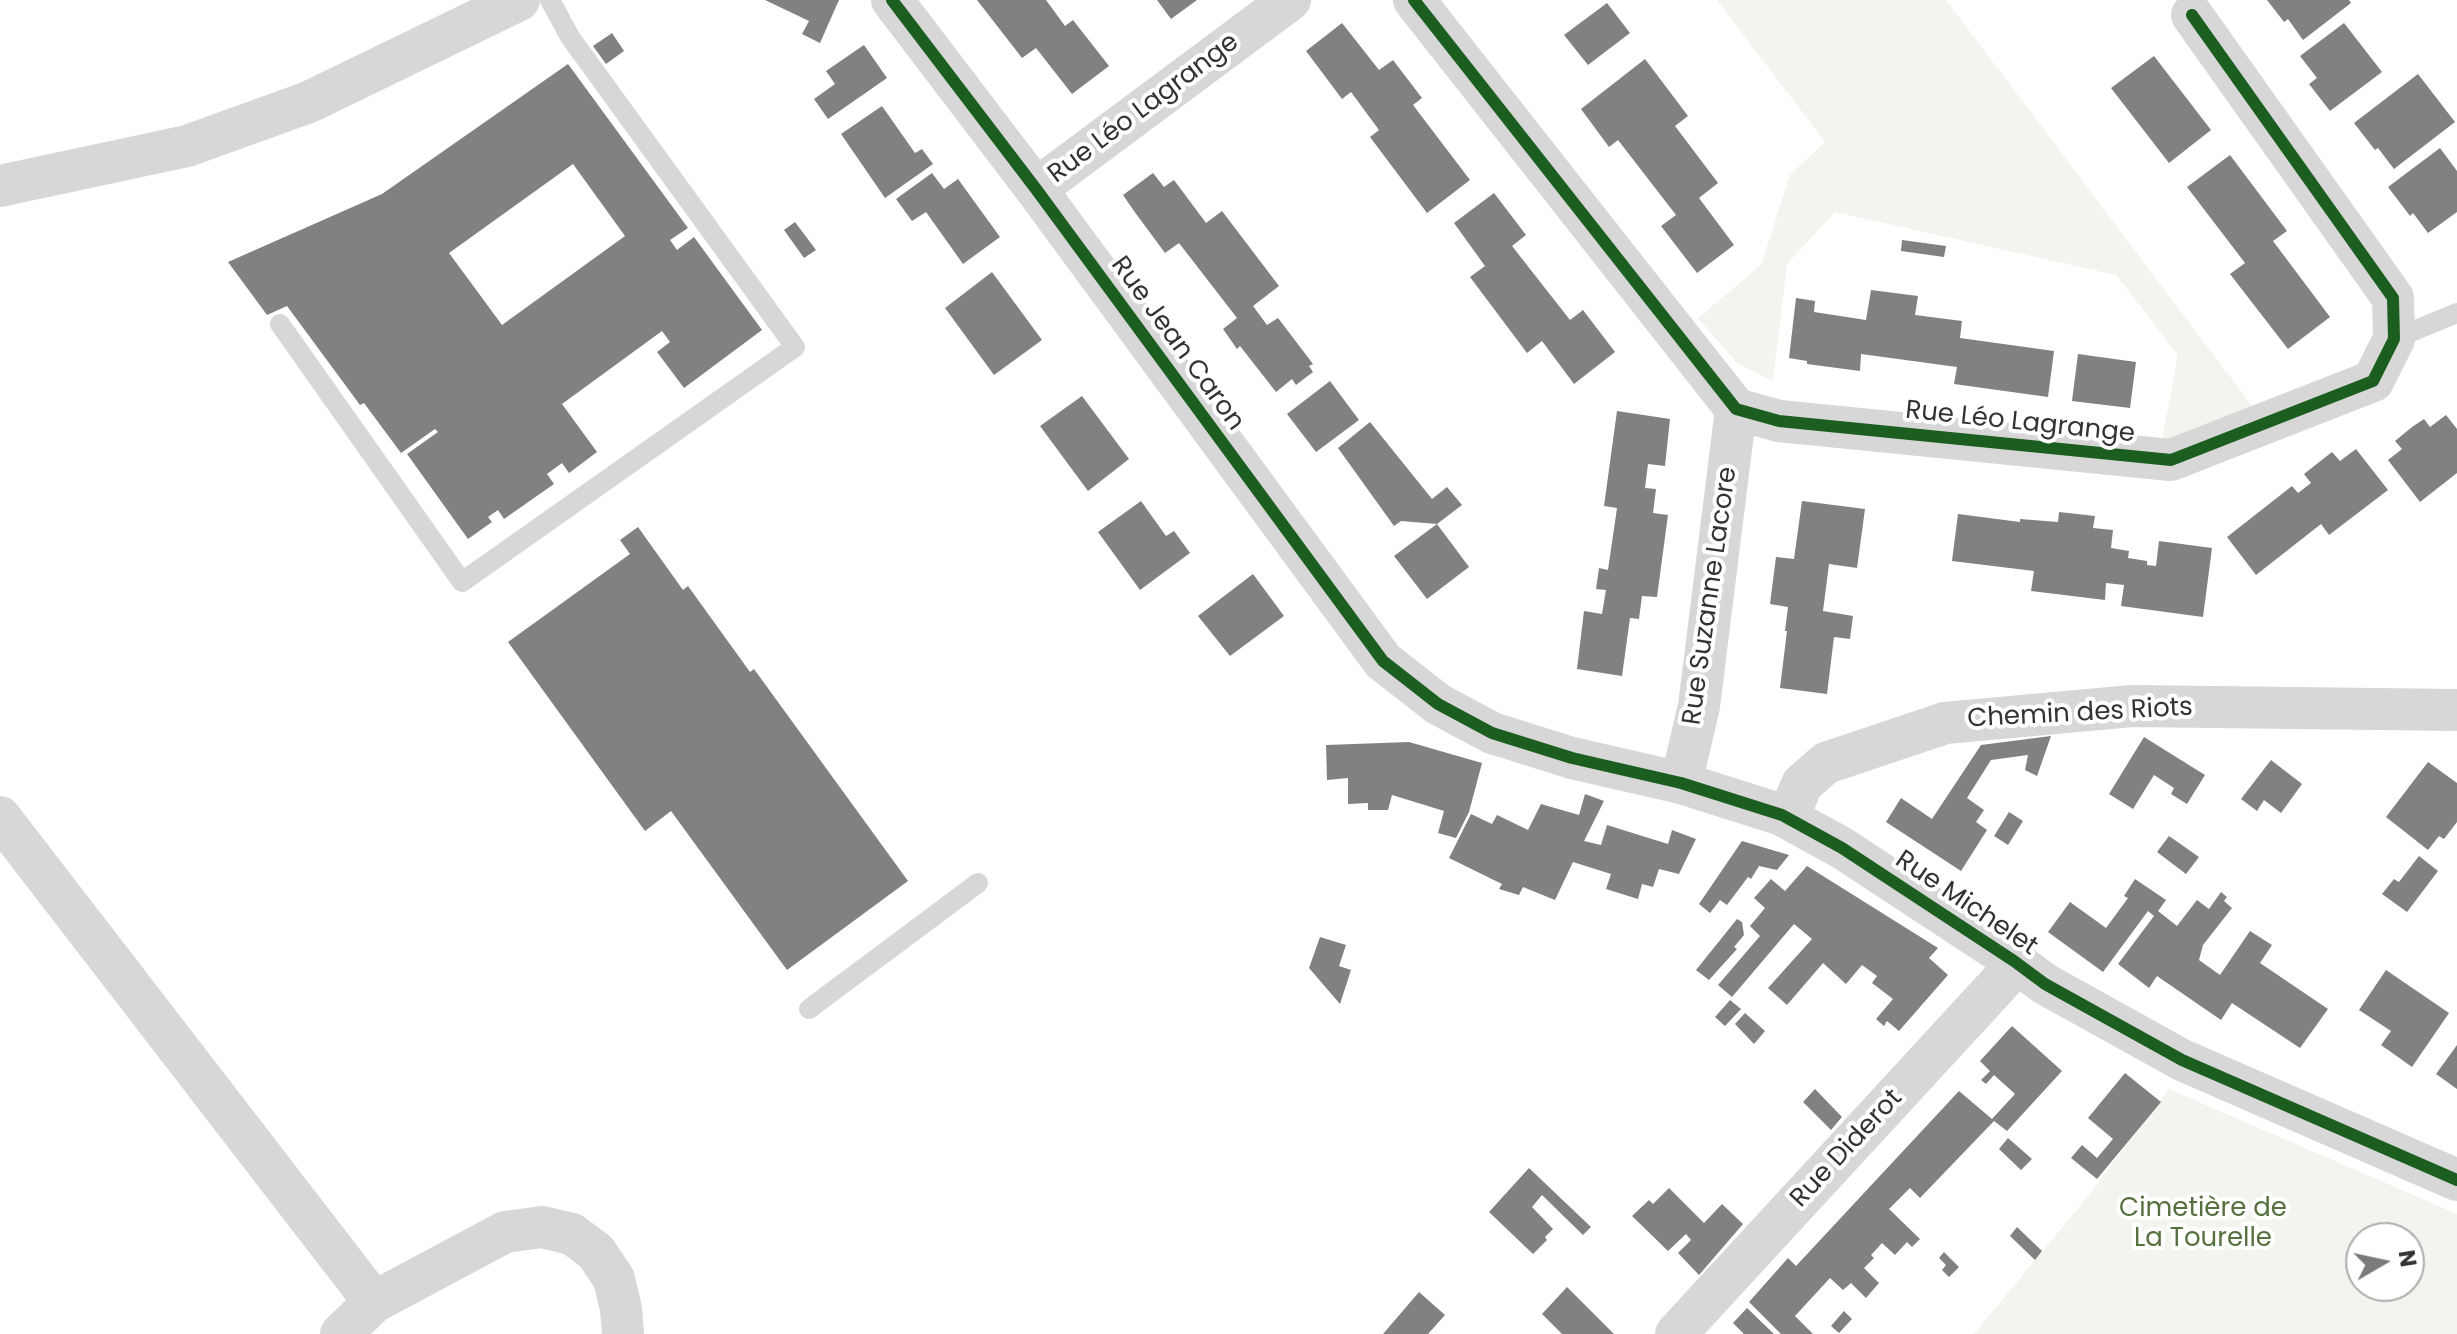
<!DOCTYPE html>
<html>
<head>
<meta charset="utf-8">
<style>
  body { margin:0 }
  #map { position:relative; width:2457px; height:1334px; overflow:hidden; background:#fff; font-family:Poppins,sans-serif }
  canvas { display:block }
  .north { position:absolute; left:2345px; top:1222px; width:80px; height:80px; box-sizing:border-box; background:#fff; border:2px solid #adadad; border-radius:50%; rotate:81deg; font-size:22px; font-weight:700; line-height:32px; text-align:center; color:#333 }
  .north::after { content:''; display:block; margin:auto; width:28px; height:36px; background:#7a7a7a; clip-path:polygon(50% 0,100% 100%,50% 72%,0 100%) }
</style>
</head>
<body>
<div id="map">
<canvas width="2457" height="1334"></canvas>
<div class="north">N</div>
</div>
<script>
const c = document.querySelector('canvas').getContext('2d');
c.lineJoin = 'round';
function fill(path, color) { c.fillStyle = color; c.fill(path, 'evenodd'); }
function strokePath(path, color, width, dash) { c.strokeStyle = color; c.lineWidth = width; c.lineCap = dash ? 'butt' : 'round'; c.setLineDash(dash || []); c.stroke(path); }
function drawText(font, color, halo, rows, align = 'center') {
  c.font = font + ' Poppins,sans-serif'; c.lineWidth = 8; c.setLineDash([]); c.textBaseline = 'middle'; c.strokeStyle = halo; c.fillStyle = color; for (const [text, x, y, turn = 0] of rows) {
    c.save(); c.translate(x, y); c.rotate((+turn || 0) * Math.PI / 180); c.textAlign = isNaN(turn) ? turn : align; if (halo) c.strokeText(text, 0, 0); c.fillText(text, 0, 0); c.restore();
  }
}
fill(new Path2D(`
  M1717 0H1946L2256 411 2161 446 2178 355 2116 275 1835 212 1787 264 1773 381 1738 364 1698 318 1761 265 1790 175 1825 142Z
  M2169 1089 2457 1214V1334H1974L2084 1201ZM2361 1238H2409V1286H2361Z`), '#f1f5ed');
fill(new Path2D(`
  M765 0H839L820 43 802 34 809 21Z
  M977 0H1046L1065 26 1073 20 1109 66 1072 94 1036 48 1022 58Z
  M1157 0H1197L1171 19Z
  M2267 0H2349L2351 3 2303 40 2288 19 2284 22Z
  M1607 3 1630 33 1588 65 1564 35Z
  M1342 23 1379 70 1393 60 1422 98 1413 105 1470 180 1427 213 1370 137 1379 130 1351 92 1342 99 1306 51Z
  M2344 23 2382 72 2330 111 2309 84 2317 78 2300 56Z
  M612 33 624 51 606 64 593 46Z
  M864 45 887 78 828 119 814 99 835 84 826 71Z
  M2154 56 2211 130 2169 163 2111 88Z
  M1645 59 1688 116 1675 126 1718 183 1699 198 1734 245 1697 273 1661 226 1676 215 1618 140 1609 147 1581 109Z
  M568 64 688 228 670 240 677 250 694 237 762 330 684 388 657 352 670 342 662 331 562 404 597 452 569 473 562 463 547 474 554 484 504 519 498 510 488 517 492 522 468 539 407 454 438 432 435 429 401 453 364 403 360 405 287 306 267 315 228 262 382 194ZM573 164 625 236 502 325 449 253Z
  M2418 74 2455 122 2394 169 2378 148 2375 150 2354 123Z
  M882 106 915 153 922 149 933 164 885 198 841 134Z
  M2440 148 2457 171V212L2428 233 2413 213 2410 216 2388 187Z
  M2230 155 2287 231 2273 241 2330 317 2288 349 2230 274 2245 263 2187 187Z
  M932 173 944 189 958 179 1000 237 963 264 926 212 912 221 896 199Z
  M1153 173 1164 187 1174 180 1206 223 1222 211 1279 286 1253 306 1267 325 1278 318 1313 364 1309 366 1313 372 1296 385 1292 379 1276 392 1240 346 1237 349 1223 329 1237 318 1179 243 1165 253 1134 211 1123 195Z
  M1494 193 1526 235 1512 246 1570 320 1583 310 1615 352 1574 384 1542 341 1527 353 1470 277 1485 266 1454 223Z
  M795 222 816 250 804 258 784 230Z
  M1902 240 1946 246 1944 257 1901 251Z
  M992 272 1042 340 994 375 945 308Z
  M1871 290 1918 296 1915 315 1962 321 1960 338 2054 351 2048 397 1954 384 1957 367 1861 354 1860 371 1807 364V361L1789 358 1796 298 1815 301 1814 312 1866 320Z
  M2078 354 2136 362 2130 408 2072 401Z
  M1330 381 1359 420 1316 452 1287 414Z
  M1082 396 1129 459 1088 491 1040 426Z
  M1617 411 1670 419 1665 466 1648 464 1645 488 1656 489 1653 513 1668 515 1657 597 1642 596 1639 619 1630 618 1622 676 1577 669 1584 611 1602 614 1606 590 1596 589 1599 568 1608 570 1617 508 1604 506Z
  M2446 415 2457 429V473L2420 502 2388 460 2402 449 2395 441 2412 427 2424 419 2430 427Z
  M1370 422 1432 499 1447 487 1462 505 1437 524 1401 521 1394 526 1338 448Z
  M2356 449 2388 490 2329 535 2321 524 2256 575 2227 537 2292 486 2298 493 2311 483 2304 474 2332 452 2340 461Z
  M1141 501 1166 536 1174 531 1190 553 1140 590 1098 532Z
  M1802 501 1865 509 1857 568 1829 564 1823 611 1853 616 1850 639 1834 637 1827 694 1780 688 1787 631H1785L1788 607 1770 604 1776 557 1794 559Z
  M2059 512 2095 516 2093 528 2113 530 2111 548 2129 551 2128 558 2147 561V565L2156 566 2159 541 2212 548 2203 617 2121 606 2124 585 2106 583 2105 600 2031 591 2034 571 1952 561 1958 514 2020 522V519L2058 522Z
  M1437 524 1469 567 1427 599 1394 556Z
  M638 527 683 590 688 586 750 672 754 669 908 881 787 970 671 811 645 831 508 642 630 554 620 540Z
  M1253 574 1284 616 1230 656 1198 616Z
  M2051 736 2037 776 2025 770 2028 755 1991 760 1967 798 1984 810 1976 822 1987 830 1961 871 1886 822 1901 798 1932 819 1981 745Z
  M2144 737 2205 775 2187 804 2171 794 2174 788 2154 775 2133 809 2109 794Z
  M1409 742 1482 763 1469 812 1456 838 1438 833 1444 811 1392 795 1388 810H1368V803L1348 804V778L1327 780 1326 745Z
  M2271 760 2302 784 2281 813 2264 800 2257 811 2241 799Z
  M2428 762 2457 783V822L2444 839 2439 836 2428 850 2386 817Z
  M1585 794 1604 801 1584 841 1601 845 1607 825 1668 844 1672 830 1696 839 1679 874 1659 869 1653 887 1642 884 1638 899 1606 889 1611 874 1573 862 1555 900 1523 887 1519 895 1499 889 1502 884 1449 858 1471 814 1492 824 1497 815 1528 830 1541 804 1579 815Z
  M2009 812 2023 821 2008 845 1994 836Z
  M2169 836 2199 857 2186 874 2157 852Z
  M1742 841 1789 855 1777 870 1759 866 1751 879 1748 877 1727 905 1720 900 1710 913 1699 904Z
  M2419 856 2438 871 2407 912 2382 894 2394 879 2399 882Z
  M1807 866 1938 948 1929 958 1948 975 1899 1031 1887 1021 1884 1026 1876 1019 1893 999 1872 983 1877 976 1862 965 1846 984 1823 963 1787 1005 1768 988 1812 939 1794 924 1732 997 1718 985 1760 936 1750 926 1765 908 1754 898 1771 879 1785 891Z
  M2135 879 2166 900 2158 911 2177 926 2197 900 2209 909 2221 892 2227 897 2224 901 2232 908 2203 945 2199 960 2220 975 2250 931 2272 945 2260 963 2328 1009 2300 1048 2232 1003 2221 1020 2157 976 2149 988 2118 964 2154 916 2148 911 2103 972 2048 932 2070 902 2106 928 2128 898 2124 896Z
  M1737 919 1742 922 1744 935 1734 947 1737 949 1709 980 1696 970Z
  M1320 937 1346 945 1339 966 1351 970 1340 1004 1309 968Z
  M2386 970 2449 1013 2412 1067 2381 1045 2391 1031 2359 1010Z
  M1730 1000 1741 1009 1725 1026 1715 1017Z
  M1745 1013 1765 1031 1754 1044 1735 1024Z
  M2012 1026 2062 1071 2007 1131 1994 1121 1920 1198 1910 1188 1889 1209 1920 1239 1912 1247 1907 1242 1895 1255 1882 1243 1873 1253 1871 1255 1874 1258 1864 1268 1879 1283 1866 1298 1851 1283 1843 1290 1830 1278 1795 1316 1813 1334H1781L1749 1302 1788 1258 1796 1266 1959 1091 1992 1119 2015 1094 1994 1075 1986 1084 1981 1080 1990 1071 1980 1061Z
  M2457 1045V1089L2436 1074Z
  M2125 1073 2161 1102 2097 1179 2071 1158 2082 1145 2097 1158 2113 1139 2088 1118Z
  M1815 1089 1842 1117 1831 1130 1803 1102Z
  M2008 1138 2032 1159 2021 1170 1999 1149Z
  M1529 1168 1591 1227 1583 1235 1542 1195 1532 1207 1553 1229 1545 1237 1547 1240 1533 1254 1489 1212Z
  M1669 1188 1704 1223 1722 1204 1743 1224 1699 1275 1678 1253 1691 1240 1686 1234 1668 1251 1632 1216 1649 1200 1653 1204Z
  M2017 1227 2042 1251 2035 1260 2010 1236Z
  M1944 1252 1959 1267 1949 1277 1942 1270 1946 1265 1939 1258Z
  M1567 1287 1614 1334H1562L1542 1314Z
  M1419 1292 1445 1315 1428 1334H1383Z
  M1747 1308 1774 1334H1744L1733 1323Z
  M1844 1311 1852 1319 1839 1333 1831 1326Z`), '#818181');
strokePath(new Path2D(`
  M280 324 462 582 795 347 570 37 550 0
  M2394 339 2457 313
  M809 1009 978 883`), '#d7d7d7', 20);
strokePath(new Path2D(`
  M892 0 1036 189 1383 661 1438 704 1492 733 1572 758 1681 783 1782 815 1842 848 2014 961 2045 984 2182 1060 2457 1180
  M1414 0 1736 409 1779 421 2171 460 2373 381 2394 339 2393 298 2192 15
  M0 186 187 146 309 102 519 0
  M1036 189 1290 0
  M1681 783 1699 706 1736 409
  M0 817 374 1302
  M1788 818 1802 784 1826 763 1945 723 2132 706 2457 710
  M341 1334 374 1302 505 1232 542 1227 572 1234 596 1252 614 1279 621 1309 623 1334
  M1676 1334 2004 978 2014 961`), '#d7d7d7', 42);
strokePath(new Path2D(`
  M892 0 1036 189 1383 661 1438 704 1492 733 1572 758 1681 783 1782 815 1842 848 2014 961 2045 984 2182 1060 2457 1180
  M1414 0 1736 409 1779 421 2171 460 2373 381 2394 339 2393 298 2192 15`), '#1b5e20', 12);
drawText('26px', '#333', '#fff', [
  ["Rue Léo Lagrange",1144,109,-37],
  ["Rue Jean Caron",1177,344,54],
  ["Rue Léo Lagrange",2020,423,6],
  ["Rue Suzanne Lacore",1711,596,-82],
  ["Chemin des Riots",2080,714,-3],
  ["Rue Michelet",1966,904,34],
  ["Rue Diderot",1847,1149,-47]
]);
drawText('26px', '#56703f', '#fff', [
  ["Cimetière de",2203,1209],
  ["La Tourelle",2203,1239]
]);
</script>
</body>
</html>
